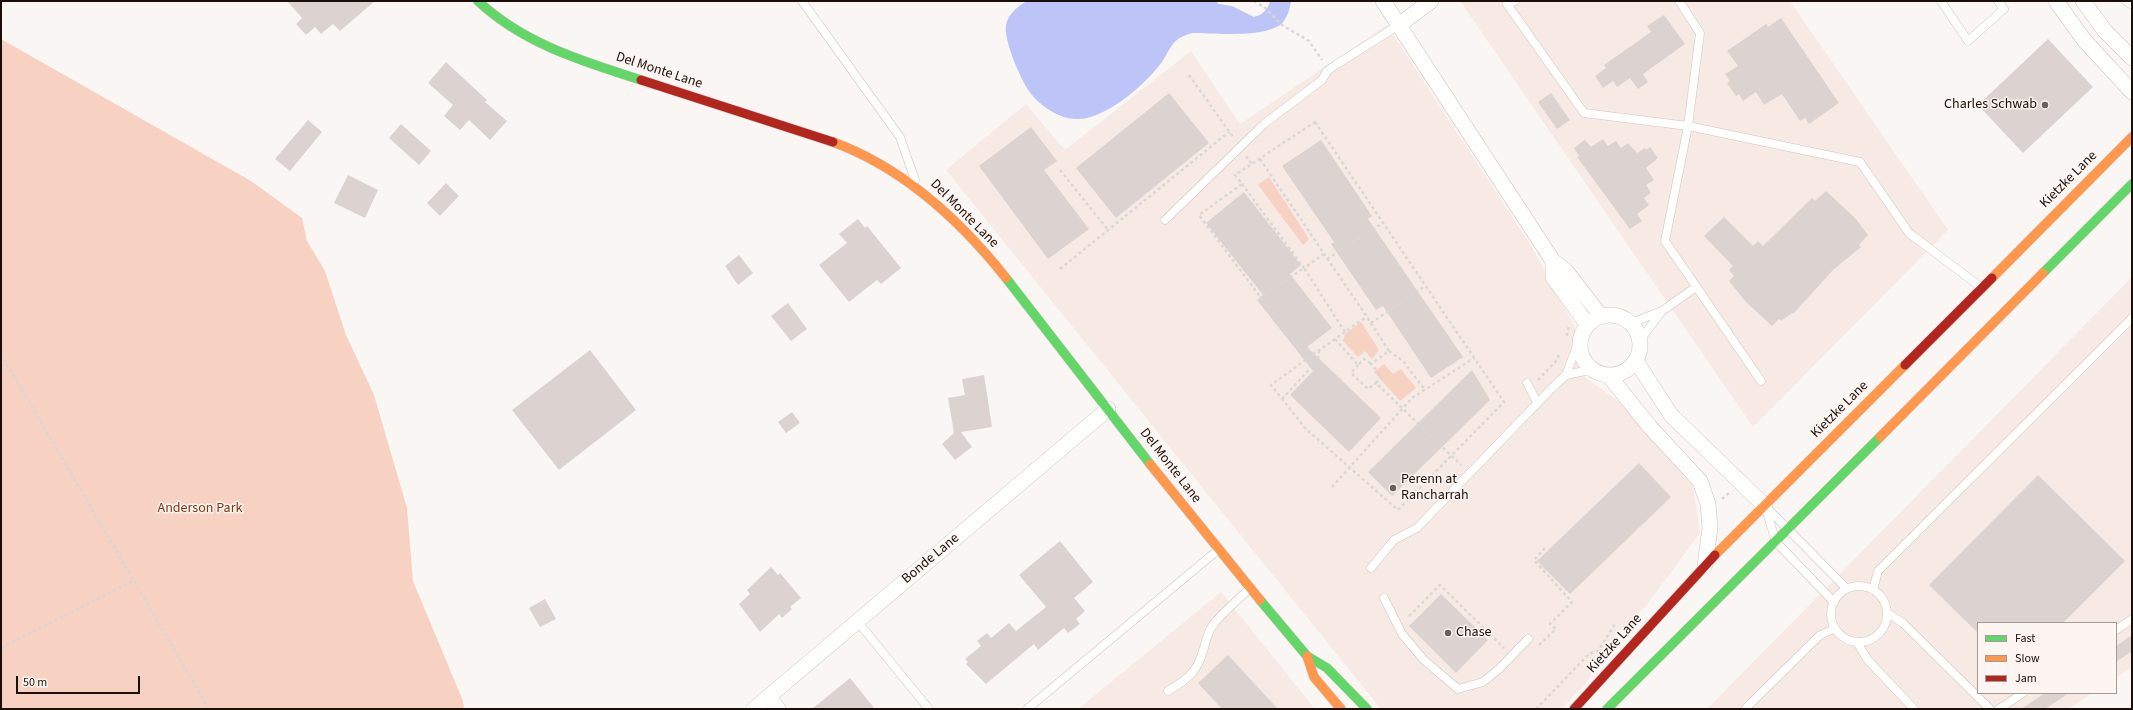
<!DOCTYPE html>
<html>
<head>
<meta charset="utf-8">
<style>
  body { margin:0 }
  #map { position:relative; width:2133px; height:710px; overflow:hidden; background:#faf6f4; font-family:"Source Sans 3",sans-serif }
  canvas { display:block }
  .frame { position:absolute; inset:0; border:2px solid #1c0f0a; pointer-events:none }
  .legend { position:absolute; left:1977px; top:622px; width:140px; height:72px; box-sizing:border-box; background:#fdf5f1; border:1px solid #a39995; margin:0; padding:5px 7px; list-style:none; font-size:12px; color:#1c0f0a }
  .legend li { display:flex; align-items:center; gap:8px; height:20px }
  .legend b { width:20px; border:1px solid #a39995 }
  .scale { position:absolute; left:16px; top:676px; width:124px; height:18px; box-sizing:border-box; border:2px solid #1c0f0a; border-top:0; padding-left:5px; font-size:12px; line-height:14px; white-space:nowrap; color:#1c0f0a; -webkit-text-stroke:3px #fdf5f1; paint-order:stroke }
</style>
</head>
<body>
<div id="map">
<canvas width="2133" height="710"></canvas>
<div class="frame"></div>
<ul class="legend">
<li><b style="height:5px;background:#63d668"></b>Fast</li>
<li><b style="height:5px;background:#ff974d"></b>Slow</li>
<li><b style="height:5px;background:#b3261e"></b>Jam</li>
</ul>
<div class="scale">50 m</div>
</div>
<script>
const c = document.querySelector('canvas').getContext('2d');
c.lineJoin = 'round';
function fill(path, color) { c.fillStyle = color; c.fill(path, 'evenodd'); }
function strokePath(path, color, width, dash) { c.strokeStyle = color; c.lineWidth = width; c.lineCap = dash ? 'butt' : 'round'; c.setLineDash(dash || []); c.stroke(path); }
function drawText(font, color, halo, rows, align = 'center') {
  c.font = font + ' "Source Sans 3",sans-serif'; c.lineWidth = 3; c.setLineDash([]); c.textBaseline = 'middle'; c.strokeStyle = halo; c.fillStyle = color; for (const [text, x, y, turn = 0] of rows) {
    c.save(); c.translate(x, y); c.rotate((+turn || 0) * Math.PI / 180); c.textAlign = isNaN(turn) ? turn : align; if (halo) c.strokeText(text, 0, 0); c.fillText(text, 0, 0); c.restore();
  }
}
fill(new Path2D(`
  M1460 1H1790L1948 230 1753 427Z
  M1387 25 1530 244 1574 325 1585 377 1622 404 1693 486 1700 533 1646 606 1608 642 1589 679 1562 709H1381L946 170 1026 104 1065 150 1191 51 1240 124Z
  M2132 277V667L2116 678V623H1978V693H2092L2068 709H1707Z
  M1221 592 1315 709H1078Z`), '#f7eae4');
fill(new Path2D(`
  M1 39 251 181 302 218 307 241 325 271 346 335 374 395 407 508 413 581 463 701 464 709H1Z
  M1269 177 1309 239 1303 245 1258 185Z
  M1361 322 1379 350 1372 359 1365 351 1358 357 1343 341 1345 334Z
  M1384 364 1393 374 1401 369 1416 388 1400 401 1374 372Z`), '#f7d2c2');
fill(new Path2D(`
  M1027 1H1215L1219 4 1232 6 1254 17C1262 15 1268 10 1270 1H1291C1290 8 1288 15 1284 21 1271 39 1213 33 1193 33 1169 38 1171 52 1158 67 1141 88 1104 120 1076 119 1060 119 1042 107 1032 95 1022 84 1003 39 1006 25 1008 14 1018 6 1027 1Z`), '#bcc4f8');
fill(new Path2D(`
  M287 1H375L340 31 333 24 321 34 315 27 306 35 296 24 302 18Z
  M1664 15 1685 44 1643 74 1648 82 1638 89 1630 78 1617 87 1613 81 1603 88 1595 76 1606 68 1604 65 1651 32 1647 26Z
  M1781 18 1839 103 1809 124 1805 118 1800 121 1782 94 1764 105 1756 92 1743 101 1739 94 1736 96 1727 83 1730 81 1725 74 1738 66 1727 51 1766 24 1768 27Z
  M2048 39 2093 87 2023 153 1978 105Z
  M446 62 487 100 485 102 507 121 490 140 469 120 460 130 444 116 453 105 428 83Z
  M1169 93 1209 143 1116 218 1076 168Z
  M1551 93 1570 120 1557 129 1538 102Z
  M308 120 322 132 290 171 275 159Z
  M401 124 431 151 419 165 389 138Z
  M1031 127 1057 161 1044 170 1089 229 1048 259 979 166Z
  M1603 139 1608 146 1616 141 1621 148 1628 143 1637 153 1645 148 1646 150 1650 147 1658 158 1646 168 1654 180 1646 185 1651 193 1644 198 1649 205 1637 214 1642 221 1630 229 1577 157 1579 156 1574 148 1585 140 1591 147Z
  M1321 140 1372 216 1368 219 1463 357 1431 378 1383 306 1376 310 1331 244 1334 242 1282 166Z
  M348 175 378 190 365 218 334 203Z
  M446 183 459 196 440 216 427 203Z
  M1826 191 1856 219 1868 235 1859 245 1861 247 1833 270 1793 314 1792 313 1781 321 1779 319 1772 326 1746 302 1729 281 1734 276 1729 270 1733 266 1704 236 1724 217 1753 246 1758 241 1763 246 1812 198 1815 201Z
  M1244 192 1301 265 1290 274 1332 328 1307 347 1381 418 1349 452 1290 395 1313 371 1257 300 1263 295 1206 223Z
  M858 219 865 228 867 226 901 268 881 284 877 280 849 302 819 265 847 243 839 234Z
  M739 255 753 273 738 285 725 266Z
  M788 303 807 329 791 341 771 316Z
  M590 350 636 410 559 470 512 410Z
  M1472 370 1490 400 1392 496 1368 472Z
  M984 375 992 427 961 432 972 447 955 460 942 444 954 433 948 398 965 395 962 379Z
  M792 412 800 423 786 433 778 422Z
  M1639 463 1671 497 1570 594 1537 561Z
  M2038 475 2125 561 2063 623H1978V633L1929 585Z
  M1060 541 1093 582 1074 598 1085 611 1076 619 1080 624 1068 633 1064 628 1038 650 1034 644 986 684 966 664 968 662 965 659 981 646 977 641 987 633 991 638 1009 623 1016 631 1046 607 1019 575Z
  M771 567 778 575 780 573 801 598 790 607 792 609 782 618 779 614 760 632 739 604 750 594 747 590Z
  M1441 594 1488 640 1456 673 1409 626Z
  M545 599 556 619 540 627 529 608Z
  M2132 635V651L2116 662V646Z
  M1228 655 1278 709H1222L1198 683Z
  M850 678 875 709H812Z
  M2045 693H2069L2045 709H2021Z`), '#dcd3d0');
const lane = new Path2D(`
  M802 1 900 137 915 180
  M1515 1 1507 4 1584 113 1688 126 1860 162 1909 233 1982 288
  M1679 1 1700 33 1688 126 1665 241 1761 381
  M1941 1 1968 41 2004 9 1998 1
  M2126 1 2132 5
  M1165 220 1264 124 1322 80 1327 71 1337 64 1399 25
  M1631 323 1662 311 1696 287
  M1640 340 1662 311
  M1566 375 1579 341
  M1527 383 1537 402
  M1765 506 1776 542 1834 602
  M1766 507 1847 589
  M1371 568 1394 540 1417 528 1551 389 1566 375 1594 369
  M1831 614a28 28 0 1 1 56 0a28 28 0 1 1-56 0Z
  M1873 590 1878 571 2132 318
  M1384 598 1402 634 1424 660 1458 689 1483 682 1499 669 1528 639
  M1887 613 1903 623 1990 709
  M858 622 929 709
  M2116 630 2132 619
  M1857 642 1867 659 1914 709
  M1168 691C1186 680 1197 673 1203 651 1206 642 1207 633 1213 625 1223 612 1238 600 1250 588
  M1027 709 1218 550
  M1745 709 1819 636 1835 628
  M1999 709 2023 693`);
const street = new Path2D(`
  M1383 1 1553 261 1566 271 1601 316
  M2056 1 2084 40 2132 92
  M2083 1 2105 31 2132 58
  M1399 25 1431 1
  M1553 261V277L1587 324
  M1580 345a30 30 0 1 1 60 0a30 30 0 1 1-60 0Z
  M1636 361 1671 415 1765 506
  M1609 376 1651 428 1700 481 1708 504 1710 528 1705 565
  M769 697 778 709
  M754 709 1108 409`);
const fast = new Path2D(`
  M478 1C524 44 582 61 641 80
  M2043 273 2132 184
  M1006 278 1150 464
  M1260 600 1307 656 1327 668 1367 709
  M1607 709 1880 437`);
const slow = new Path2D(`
  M833 142C904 168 960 220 1006 278
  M1992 278 2132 137
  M1880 437 2043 273
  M1150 464 1260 600
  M1715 555 1905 365
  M1307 656 1314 677 1341 709`);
const jam = new Path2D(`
  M641 80 833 142
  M1905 365 1992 278
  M1574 709 1715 555`);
strokePath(lane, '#cdc4c1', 9);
strokePath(street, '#cdc4c1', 16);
strokePath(fast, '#cdc4c1', 10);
strokePath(slow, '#cdc4c1', 10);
strokePath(jam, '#cdc4c1', 10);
strokePath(new Path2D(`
  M1254 1 1264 7 1282 25 1309 41 1322 60
  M1189 75 1233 137
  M1315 122 1504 402 1398 510 1306 429 1271 385 1307 359 1199 215 1242 184 1235 175Z
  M1246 156 1252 164
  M1260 159 1371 323 1425 286
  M1060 170 1108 230
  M1242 184 1304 268 1324 254
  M1327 259 1383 223
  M1060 269 1229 132
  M1260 298 1304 268 1345 332
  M1371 323 1389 351 1371 364 1382 376 1376 383 1461 465
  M1567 336 1569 325
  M1335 339 1358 365 1364 359 1371 364
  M1389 351 1403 361 1425 390
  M1 354 209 709
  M1308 358 1366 317
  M1358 365 1351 373 1368 389 1376 383
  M1538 380 1556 361 1559 355
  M1282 399 1318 360 1319 351
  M1332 487 1412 398 1474 358
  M1722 499 1730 492
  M1409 616 1440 585 1504 648
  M1539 645 1556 629 1550 624 1572 602 1534 560 1545 548
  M1 648 134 580
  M1536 709 1589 654 1598 651 1615 624`), '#d9d7d6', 2.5, [3, 3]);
strokePath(lane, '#fefefd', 8);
strokePath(street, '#fefefd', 15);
strokePath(fast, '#63d668', 9);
strokePath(slow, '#ff974d', 9);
strokePath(jam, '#b3261e', 9);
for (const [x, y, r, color] of [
  [2045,105,4,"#6a605c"],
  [1393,488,4,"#6a605c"],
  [1448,633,4,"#6a605c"]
]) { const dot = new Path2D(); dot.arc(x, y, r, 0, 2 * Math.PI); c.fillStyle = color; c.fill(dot); strokePath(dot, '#fdf5f1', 1.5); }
drawText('14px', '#1c0f0a', '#fdf5f1', [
  ["Del Monte Lane",659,71,18],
  ["Kietzke Lane",2069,180,-45],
  ["Del Monte Lane",964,214,45],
  ["Kietzke Lane",1840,410,-45],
  ["Del Monte Lane",1170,466,52],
  ["Bonde Lane",931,559,-40],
  ["Kietzke Lane",1615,644,-48]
]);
drawText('14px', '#1c0f0a', '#fdf5f1', [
  ["Charles Schwab",2037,105,"right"],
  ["Perenn at",1401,480],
  ["Rancharrah",1401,496],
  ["Chase",1456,633]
], 'left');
drawText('14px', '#7d3610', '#fdf5f1', [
  ["Anderson Park",200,509]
]);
</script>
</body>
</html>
